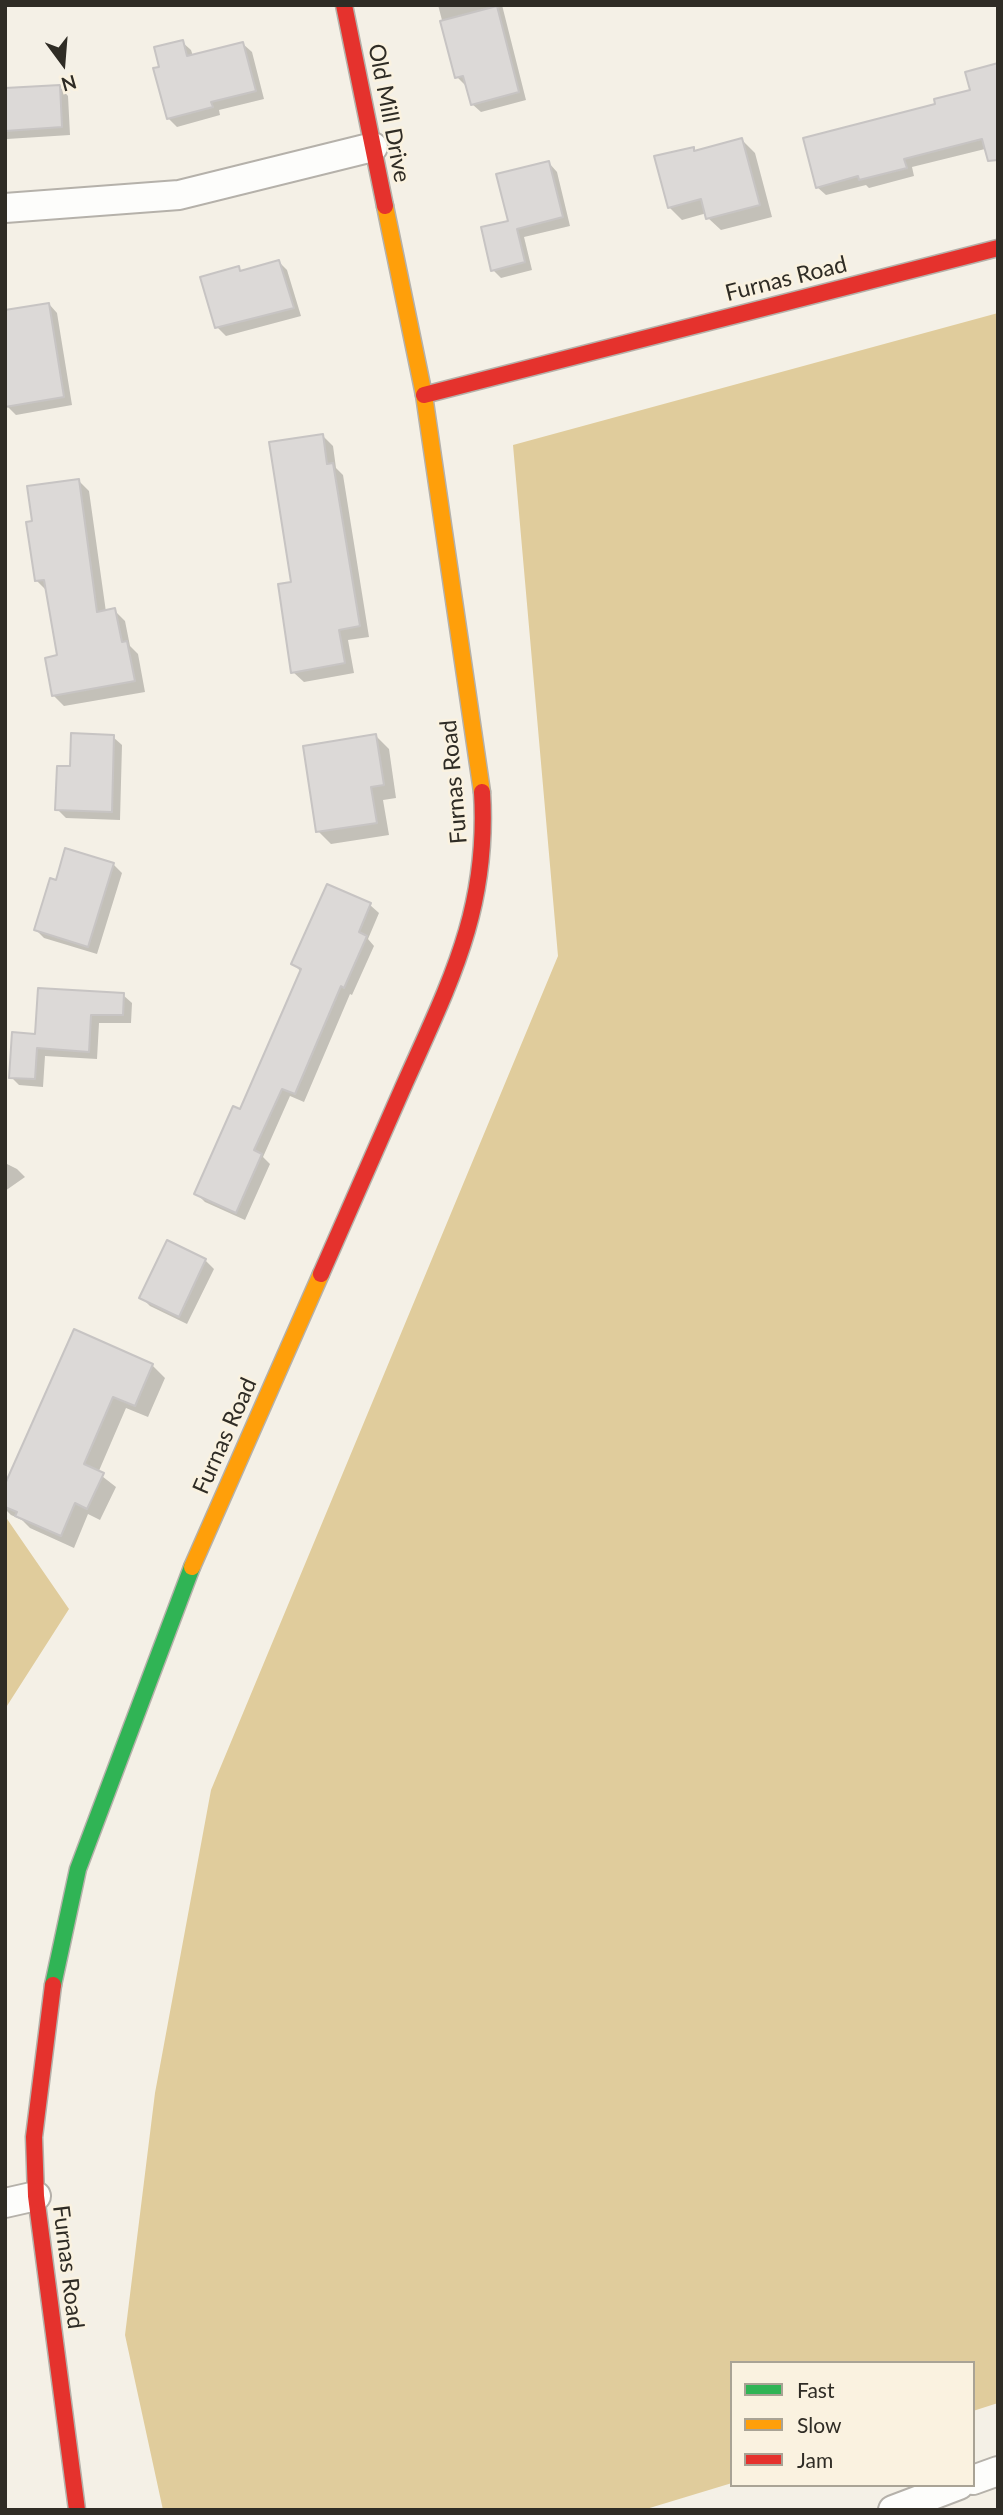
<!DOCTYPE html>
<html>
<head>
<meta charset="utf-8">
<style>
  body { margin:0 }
  #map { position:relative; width:1003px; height:2515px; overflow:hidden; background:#f4f0e6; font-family:Lato,sans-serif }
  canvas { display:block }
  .frame { position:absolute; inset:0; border:7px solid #2f2c25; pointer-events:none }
  .legend { position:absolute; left:730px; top:2361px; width:245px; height:126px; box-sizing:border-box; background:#faf2e0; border:2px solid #a9a395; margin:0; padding:9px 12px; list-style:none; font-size:21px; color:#2f2c25 }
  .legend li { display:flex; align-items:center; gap:14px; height:35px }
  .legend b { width:35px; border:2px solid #a9a395 }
  .north { position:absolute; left:28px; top:28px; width:70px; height:70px; -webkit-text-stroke:5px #faf2e0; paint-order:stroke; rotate:164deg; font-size:19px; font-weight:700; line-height:28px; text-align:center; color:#2f2c25 }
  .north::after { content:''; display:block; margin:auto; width:24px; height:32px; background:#2f2c25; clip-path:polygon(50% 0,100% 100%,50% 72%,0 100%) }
</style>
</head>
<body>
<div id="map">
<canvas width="1003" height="2515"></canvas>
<div class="frame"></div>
<ul class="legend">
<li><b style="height:9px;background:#30b455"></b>Fast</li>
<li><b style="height:9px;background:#ff9f0a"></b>Slow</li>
<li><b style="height:9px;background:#e5322d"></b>Jam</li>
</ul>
<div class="north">N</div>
</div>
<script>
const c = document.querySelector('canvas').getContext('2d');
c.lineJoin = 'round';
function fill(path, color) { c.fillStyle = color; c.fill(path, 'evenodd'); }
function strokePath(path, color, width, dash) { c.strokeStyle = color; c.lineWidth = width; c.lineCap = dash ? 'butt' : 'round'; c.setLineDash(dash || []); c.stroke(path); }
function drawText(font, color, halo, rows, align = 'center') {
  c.font = font + ' Lato,sans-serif'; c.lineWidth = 5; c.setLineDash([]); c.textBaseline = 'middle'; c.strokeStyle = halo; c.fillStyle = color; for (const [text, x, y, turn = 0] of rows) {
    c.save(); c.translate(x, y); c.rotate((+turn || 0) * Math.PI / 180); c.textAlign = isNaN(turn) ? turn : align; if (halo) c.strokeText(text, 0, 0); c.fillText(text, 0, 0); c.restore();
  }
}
fill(new Path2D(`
  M998 313V2403L973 2411V2363H732V2483L643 2510H163L125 2335 155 2093 211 1790 558 956 513 445Z
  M5 1516 69 1609 5 1709Z`), '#e0cc9c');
fill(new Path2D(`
  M438 5H502L526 100 481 112 472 104 467 85H465L457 77Z
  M182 42 191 50 193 56 243 44 252 52 264 99 219 110 220 115 177 127 168 118 161 68Z
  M60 87 68 96 70 135 7 139 5 137V90Z
  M972 91 985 149 912 167 914 176 869 188 866 185 826 195 817 187Z
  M742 140 755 153 772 217 721 230 708 218 707 213 682 220 669 207 693 149 697 152Z
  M549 163 557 172 570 226 524 237 532 270 501 278 493 270 510 222Z
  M279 262 287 270 301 316 226 336 217 327 238 268 243 273Z
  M49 304 57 313 72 405 16 415 7 406Z
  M322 435 333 446 336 468 343 475 369 637 348 640 354 673 304 682 293 672Z
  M78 480 89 491 106 612 114 610 125 621 130 646 138 654 145 692 64 706 53 695 59 657 48 592 36 580 34 523Z
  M376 736 389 749 396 798 383 800 389 835 331 844 318 831Z
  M113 737 122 745 120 820 66 818 57 809 72 767Z
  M113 864 122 873 97 954 44 938 36 930 57 882Z
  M328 886 370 905 379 913 368 939 374 946 352 995 350 994 304 1102 290 1096 263 1157 270 1164 245 1220 205 1202 196 1193 241 1112 301 972 294 964Z
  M123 995 132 1003 131 1023H99L97 1059 45 1056 43 1087 19 1085 11 1077 37 1035Z
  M5 1163 17 1169 25 1177 5 1191Z
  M205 1260 214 1269 187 1324 150 1306 141 1297Z
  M75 1331 152 1365 165 1378 148 1417 126 1408 98 1473 116 1487 100 1520 88 1514 74 1548 30 1528 22 1520 11 1515 5 1509V1488Z`), '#0003');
const building = new Path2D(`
  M497 6 519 92 471 105 463 76 455 78 440 21Z
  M183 40 187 56 243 42 256 91 211 102 213 107 167 119 153 68 159 67 154 47Z
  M998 63V160L988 161 982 139 904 159 907 168 859 180 858 176 816 188 803 138 935 104 934 99 970 90 965 72Z
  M60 85 62 127 5 131V88Z
  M742 138 760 205 706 219 701 199 668 208 654 156 694 147V151Z
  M549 161 563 217 517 229 525 262 491 271 481 227 508 221 496 174Z
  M279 260 294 308 215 328 200 277 239 266 240 271Z
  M49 303 64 397 5 407V310Z
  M323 434 327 464 333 463 360 626 339 630 345 663 291 673 278 584 291 582 269 442Z
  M79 479 97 612 115 608 122 642 127 641 135 681 52 696 45 658 57 655 44 580 35 581 26 522 32 521 27 486Z
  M71 733 114 735 112 812 55 810 57 766H70Z
  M376 734 384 785 371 787 377 823 316 832 303 746Z
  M65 848 114 863 88 947 34 930 50 878 56 880Z
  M327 884 371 903 359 932 367 936 344 988 341 986 295 1094 282 1089 254 1150 262 1154 236 1213 194 1194 233 1106 240 1109 301 969 291 964Z
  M38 988 124 993 123 1015H91L89 1052 37 1048 35 1079 9 1078 12 1032 35 1034Z
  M167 1240 206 1259 179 1317 139 1298Z
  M74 1329 153 1364 135 1406 113 1397 84 1464 104 1473 87 1509 75 1503 61 1536 15 1516 17 1512 5 1507V1484Z`);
fill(building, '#dcd9d7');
strokePath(building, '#c7c4c3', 2);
const street = new Path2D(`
  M5 208 179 195 373 147
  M5 2203 36 2196
  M973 2480 998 2471
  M893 2510 959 2485`);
const fast = new Path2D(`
  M53 1985 78 1869 192 1567`);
const slow = new Path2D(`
  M385 206 424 395 482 792
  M192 1567 321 1274`);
const jam = new Path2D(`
  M344 5 385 206
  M424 395 998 248
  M321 1274C349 1210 377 1147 405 1083 451 980 489 908 482 792
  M53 1985 34 2137 36 2196 77 2510`);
strokePath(street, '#b5b1aa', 32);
strokePath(fast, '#b5b1aa', 19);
strokePath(slow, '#b5b1aa', 19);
strokePath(jam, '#b5b1aa', 19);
strokePath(street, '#fdfdfb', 28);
strokePath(fast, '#30b455', 16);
strokePath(slow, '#ff9f0a', 16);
strokePath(jam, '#e5322d', 16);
drawText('23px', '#2f2c25', '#faf2e0', [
  ["Old Mill Drive",389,113,79],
  ["Furnas Road",786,279,-14],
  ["Furnas Road",454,782,-95],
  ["Furnas Road",225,1436,-66],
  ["Furnas Road",68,2267,83]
]);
</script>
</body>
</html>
